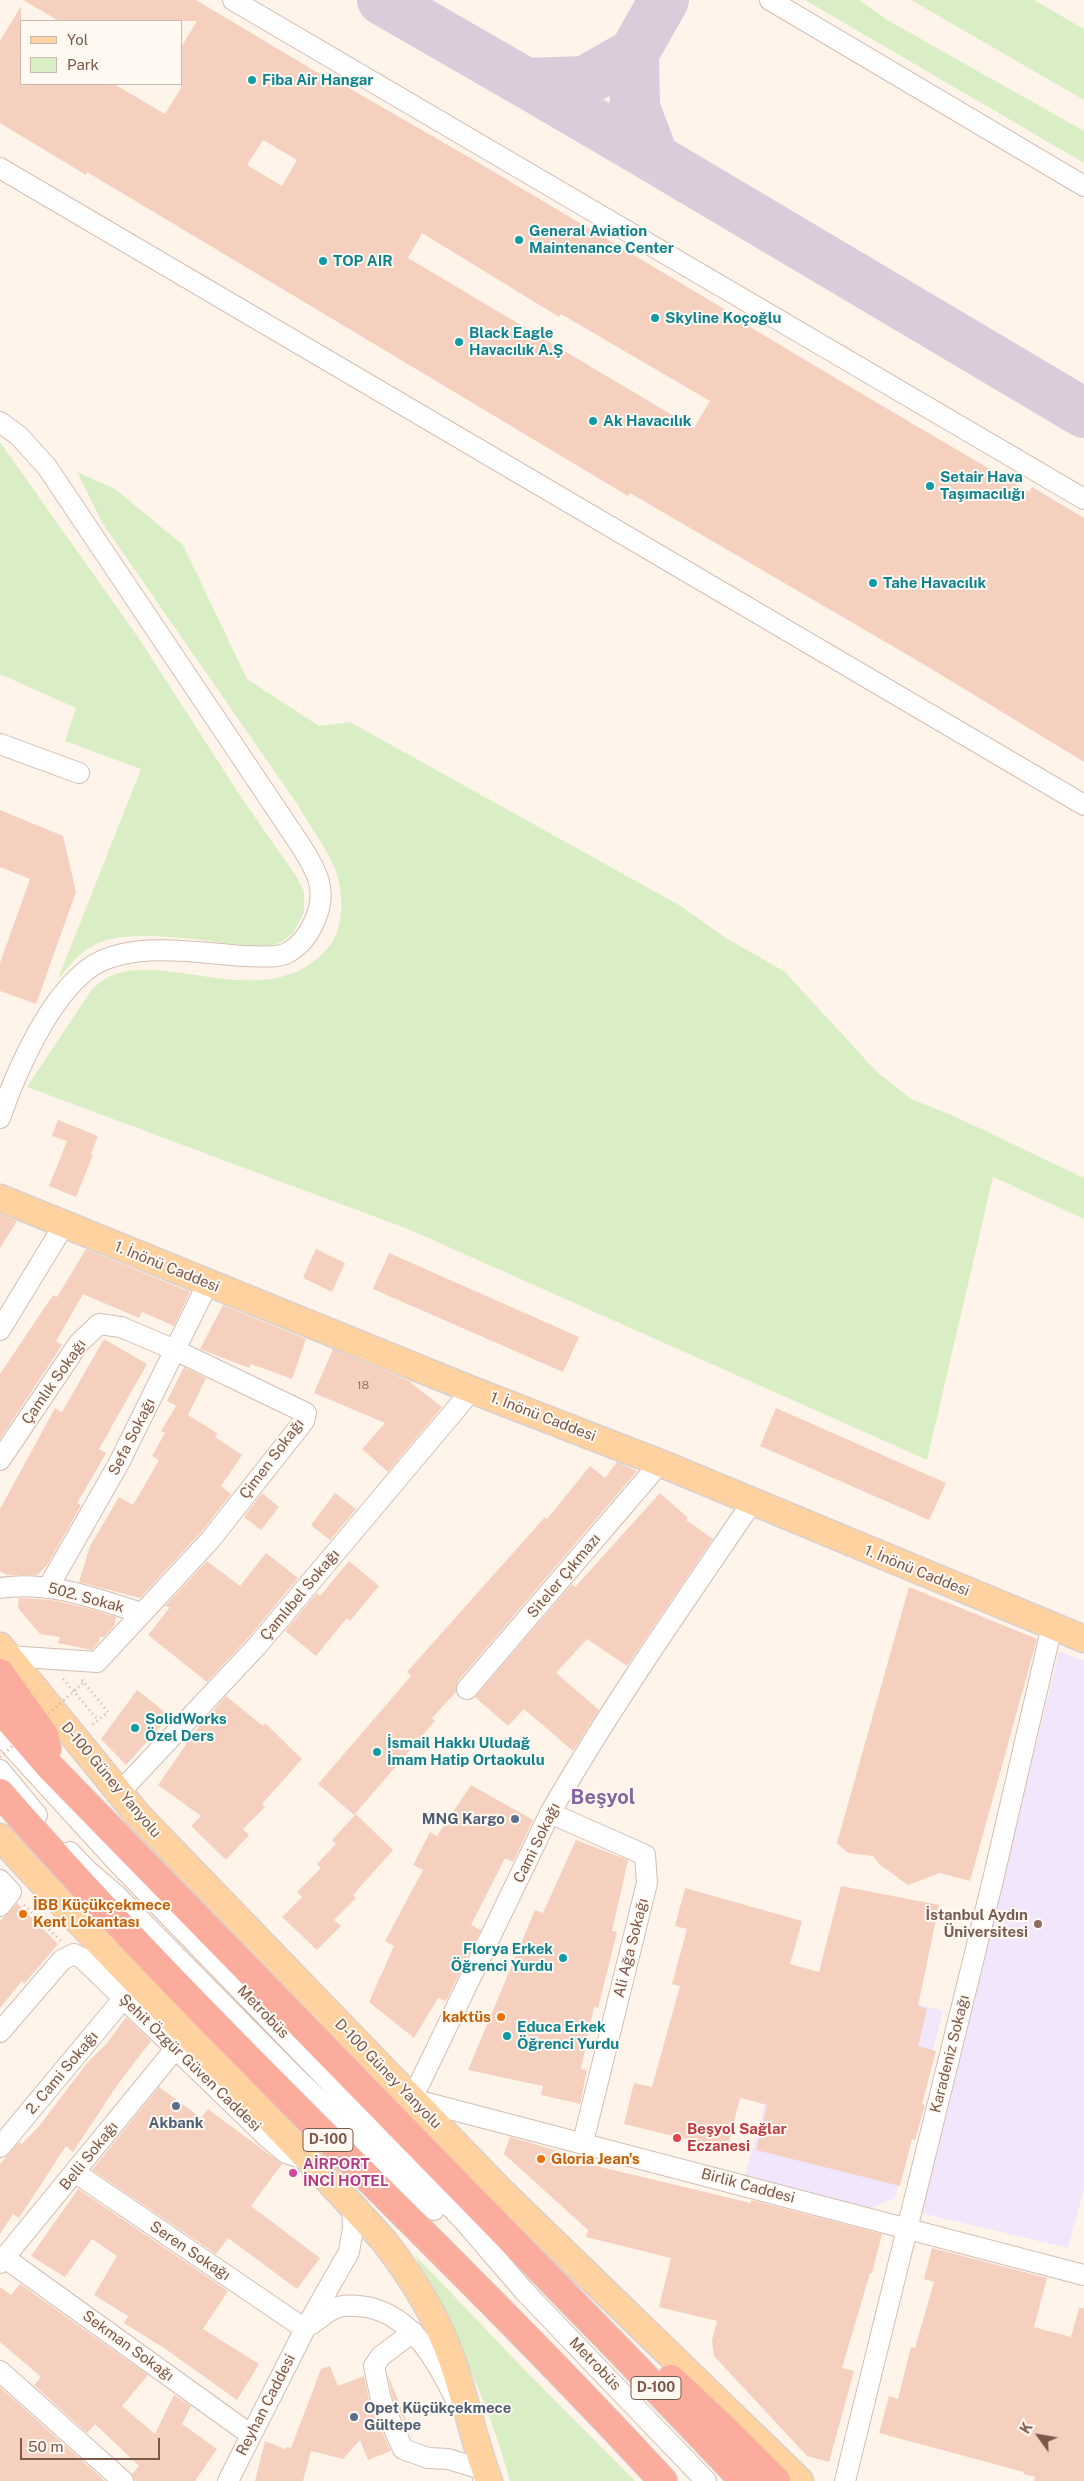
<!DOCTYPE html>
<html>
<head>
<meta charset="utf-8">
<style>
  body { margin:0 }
  #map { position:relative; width:1084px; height:2481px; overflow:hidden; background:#fef4ea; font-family:"Public Sans",sans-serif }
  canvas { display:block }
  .legend { position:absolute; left:20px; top:20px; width:162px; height:65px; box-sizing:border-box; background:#fff9f2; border:1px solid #cbb8af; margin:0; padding:6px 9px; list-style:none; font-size:15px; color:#7c574a }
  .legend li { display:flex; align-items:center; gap:10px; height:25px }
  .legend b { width:25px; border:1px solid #cbb8af }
  .north { position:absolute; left:1014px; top:2411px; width:50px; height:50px; -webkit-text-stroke:4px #fff9f2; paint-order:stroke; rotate:302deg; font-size:14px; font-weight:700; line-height:20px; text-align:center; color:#7c574a }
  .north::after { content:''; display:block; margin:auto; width:18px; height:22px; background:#7c574a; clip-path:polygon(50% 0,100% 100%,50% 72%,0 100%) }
  .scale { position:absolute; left:20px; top:2438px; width:140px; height:22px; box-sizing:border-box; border:2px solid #7c574a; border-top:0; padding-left:6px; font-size:15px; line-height:18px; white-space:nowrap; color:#7c574a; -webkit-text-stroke:4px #fff9f2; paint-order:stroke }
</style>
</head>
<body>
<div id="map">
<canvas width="1084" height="2481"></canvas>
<ul class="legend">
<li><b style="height:6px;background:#ffd2a0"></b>Yol</li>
<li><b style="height:14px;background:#daeec6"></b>Park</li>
</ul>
<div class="north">K</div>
<div class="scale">50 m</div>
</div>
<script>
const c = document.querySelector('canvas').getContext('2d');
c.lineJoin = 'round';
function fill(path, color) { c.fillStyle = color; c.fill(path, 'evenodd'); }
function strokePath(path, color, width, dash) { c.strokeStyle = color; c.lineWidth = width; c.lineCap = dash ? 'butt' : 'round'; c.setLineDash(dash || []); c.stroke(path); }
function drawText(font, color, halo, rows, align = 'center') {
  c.font = font + ' "Public Sans",sans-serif'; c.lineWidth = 4; c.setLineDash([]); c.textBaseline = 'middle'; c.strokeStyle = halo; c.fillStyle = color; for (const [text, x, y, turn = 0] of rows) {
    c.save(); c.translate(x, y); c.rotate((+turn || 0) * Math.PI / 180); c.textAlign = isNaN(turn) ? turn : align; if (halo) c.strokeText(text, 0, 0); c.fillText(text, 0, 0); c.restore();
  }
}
fill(new Path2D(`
  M1059 1651 1084 1661V2188L1068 2248 921 2213Z
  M802 1972 943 2011 895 2198 867 2210 745 2175Z`), '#f1e6fb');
fill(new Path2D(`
  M805 0H859L889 21 1084 131V163Z
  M911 0H1034L1084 29V100Z
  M0 442 140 640 241 797 296 876 304 892V912L294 932 282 942 264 948C221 944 131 925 94 945 79 953 69 966 58 979L141 769 65 741 76 708 0 674Z
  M77 472 115 489 183 545 247 679 319 726 350 722 679 905 726 938 785 972 877 1072 911 1099 954 1116 1084 1178V1219L993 1177 927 1460 408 1229 27 1087 91 991C141 931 259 1025 327 949 345 929 344 893 335 869 326 847 309 825 297 804L103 524Z
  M414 2254 517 2362 635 2481H510C489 2402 451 2326 414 2254Z`), '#daeec6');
strokePath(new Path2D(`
  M382 0 526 83 585 81 634 53 664 0
  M634 53 635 108 654 158 1084 413
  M526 83 654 158`), '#daccda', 50);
fill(new Path2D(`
  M23 0H196L340 86 342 84 479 163 736 316 735 318 874 401 1029 492 1032 487 1084 518V762L925 665 630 493 628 496 87 172 86 175 0 123V41L21 6V84H114L165 114 181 88V47L197 21H59ZM263 140 297 160 282 186 247 165ZM422 233 559 317 561 314 710 401 694 428 408 258Z
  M0 810 63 836 76 892 36 1004 0 991V963L30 879 0 867Z
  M58 1120 98 1136 91 1154 93 1155 76 1197 49 1186 67 1141 52 1136Z
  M0 1214 17 1221 0 1248Z
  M86 1249 190 1292 174 1326 142 1312 139 1318 83 1294 56 1341 62 1345 0 1439V1374L53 1295 57 1297Z
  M316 1249 345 1263 332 1292 303 1278Z
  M389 1253 579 1337 563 1372 373 1289Z
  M223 1305 306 1339 292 1379 251 1364 249 1368 200 1349Z
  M104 1339 147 1364 99 1449 106 1453 83 1493 77 1503 81 1505 48 1564 37 1575H7L0 1571V1509L55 1408 62 1412Z
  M333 1349 412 1382 411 1383 442 1407 388 1472 362 1449 385 1423 314 1393Z
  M184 1367 206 1378 188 1415 217 1433 215 1437 242 1455 221 1486 231 1494 202 1531 140 1598 79 1582 90 1546 119 1497 133 1505 159 1460 152 1456 165 1433 161 1431 176 1406 167 1401Z
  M776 1408 946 1483 929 1520 760 1446Z
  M617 1462 637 1471 458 1681 456 1692 432 1718 435 1721 354 1815 318 1784 411 1676 407 1672 545 1517 547 1519 590 1466 605 1478Z
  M262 1493 279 1507 261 1530 244 1517Z
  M335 1493 356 1509 330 1540 311 1525Z
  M660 1493 688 1518 686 1520 713 1539 627 1666 587 1639 556 1673 599 1710 573 1751 524 1709 508 1726 475 1697 572 1584 575 1587Z
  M266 1553 298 1578 248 1638 207 1682 148 1635 170 1607 165 1606 207 1561 240 1586Z
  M349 1561 379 1586 350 1621 347 1618 316 1656 285 1631 317 1593 320 1596Z
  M909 1587 1037 1639 970 1881 940 1873 908 1885 879 1864 873 1856 848 1853 837 1843Z
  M19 1598 52 1600 87 1608 116 1617 114 1626 104 1637H100L99 1642 92 1650 58 1643 60 1637 40 1634 18 1608Z
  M137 1690 170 1716 126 1765 101 1739Z
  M226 1696 263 1726 265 1723 302 1759 262 1804 265 1807 243 1829 249 1835 226 1860 191 1826 201 1816 158 1785 196 1730Z
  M471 1785 533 1820 513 1862 505 1858 471 1925 481 1930 446 2001 438 1998 414 2038 369 2002 394 1946 385 1941 423 1870 413 1865 430 1832 437 1836Z
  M356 1814 393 1850 353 1895 356 1898 334 1920 341 1926 317 1950 282 1917 302 1897 297 1892 321 1868 317 1864 336 1844 332 1840Z
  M576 1840 628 1860 612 1931 617 1932 598 2008 594 2007 581 2069 587 2070 580 2104 541 2095 543 2086 468 2070 535 1910 543 1913Z
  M841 1886 939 1905 918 2006 927 2009 918 2046 936 2051 922 2104 925 2105 915 2140 912 2139 900 2186 756 2150 767 2105 740 2098 727 2149 624 2124 634 2083 652 2087 680 1986 672 1984 687 1929 675 1926 685 1888 802 1921 790 1964 819 1972Z
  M17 1903 58 1944 24 1984 22 1981 0 2008V1921Z
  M126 2017 151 2041 118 2084 73 2152 66 2146 19 2218 13 2214 0 2234V2164L19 2142 22 2144 40 2125 87 2063 108 2042Z
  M159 2087 201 2118 208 2109 282 2164 251 2206 320 2258 297 2289 228 2238 216 2254 92 2170Z
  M510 2137 589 2160 588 2164 751 2203V2200L882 2234 872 2273H870L842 2368 854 2371 829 2462 807 2456 714 2356 712 2340 717 2321 659 2307 671 2258 586 2237 588 2230 504 2154Z
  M78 2189 228 2291 203 2329 259 2364 237 2400 167 2350 124 2323 128 2316 94 2295 117 2256 92 2239 65 2277 31 2256Z
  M932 2248 1047 2278 1034 2327 1071 2337 1079 2308H1084V2481H1034L1035 2477 1023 2474 1024 2472 879 2433 889 2396 898 2399 911 2347 915 2348 934 2282 924 2279Z
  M20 2284 148 2375 122 2406 155 2434 174 2395 191 2406 182 2424 217 2449 195 2481H135L132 2474 139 2466 95 2424 87 2433 34 2385 41 2377 0 2342V2287L11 2295Z
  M330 2366 338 2386 364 2376 370 2405 391 2451 368 2460 360 2440 343 2459 311 2451 303 2481H255L265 2441 285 2449 287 2447 291 2448 321 2369Z
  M388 2375 414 2440 392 2396Z
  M0 2387 105 2481H0Z`), '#f6d0bf');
const minor = new Path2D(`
  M233 0 1084 499
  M770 0 1084 186
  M0 168 1084 805
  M0 422 19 436 47 467 301 846C317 871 328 891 315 920 310 932 301 945 289 952 278 959 257 956 244 956 198 953 128 939 88 969 48 999 16 1072 0 1118
  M0 744 79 773
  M0 1330 64 1225
  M0 1460 79 1343 99 1324 121 1327 175 1350 306 1413 304 1421 211 1539 97 1662 8 1656
  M753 1501C683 1604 612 1705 550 1813L412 2099 1084 2275
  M49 1586 119 1463 208 1283
  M0 1588C49 1580 96 1599 142 1613
  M467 1689 660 1463
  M0 1734 116 1861 463 2220 525 2292 706 2481
  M0 1770 37 1815
  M119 1793 257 1646 472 1390
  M550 1813 645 1855 647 1883 583 2142
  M70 1852 87 1870 115 1894 296 2078 434 2210
  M0 1880 11 1892 0 1906
  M0 2032 62 1960 74 1954 82 1958 267 2137 286 2153 301 2158
  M0 2147 123 1999
  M76 2173 305 2329
  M5 2258 251 2435
  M0 2263 176 2048
  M310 2325C318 2320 327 2311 336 2308 345 2304 358 2306 367 2307 413 2316 438 2363 457 2402
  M413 2332 381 2356 374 2366 381 2400 403 2449 428 2458 448 2459 485 2470 483 2481
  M0 2371 123 2481
  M228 2481 305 2329 349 2252 353 2228 352 2205
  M845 2481 992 1884 1052 1626`);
const major = new Path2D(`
  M0 1198 472 1390 660 1463 1084 1639
  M0 1646 136 1813 503 2193 800 2481
  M0 1837C124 1975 260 2103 384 2241 412 2277 437 2317 452 2360 466 2400 474 2441 489 2481`);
const highway = new Path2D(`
  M0 1673 44 1735 47 1749
  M0 1709 51 1768 623 2354 744 2481
  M0 1793C209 2034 448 2247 663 2481
  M671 2379 721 2426 776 2481`);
strokePath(minor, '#d5bdb1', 22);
strokePath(major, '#dad0cc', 29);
strokePath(highway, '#dad0cc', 30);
strokePath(new Path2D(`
  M63 1679 98 1720
  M82 1680 108 1712 92 1725
  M24 1905 61 1941`), '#dcb2a1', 3, [1, 4]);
strokePath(minor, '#fff', 20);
strokePath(major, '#ffd2a0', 26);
strokePath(highway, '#fcac9d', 28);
strokePath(new Path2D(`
  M0 1757 84 1682`), '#dcb2a1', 3, [1, 4]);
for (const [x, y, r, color] of [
  [252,80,5,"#0f9aa8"],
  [519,240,5,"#0f9aa8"],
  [323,261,5,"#0f9aa8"],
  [655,318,5,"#0f9aa8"],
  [459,342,5,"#0f9aa8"],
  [593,421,5,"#0f9aa8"],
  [930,486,5,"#0f9aa8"],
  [873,583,5,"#0f9aa8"],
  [135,1728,5,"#0f9aa8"],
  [377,1752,5,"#0f9aa8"],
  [515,1819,5,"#5c6f8a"],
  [23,1914,5,"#e8710a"],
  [1038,1924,5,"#8d6e63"],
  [563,1958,5,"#0f9aa8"],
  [501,2017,5,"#e8710a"],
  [507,2036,5,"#0f9aa8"],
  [176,2106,5,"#5c6f8a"],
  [677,2138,5,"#e0444e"],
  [541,2159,5,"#e8710a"],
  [293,2173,5,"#d1479c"],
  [354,2417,5,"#5c6f8a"]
]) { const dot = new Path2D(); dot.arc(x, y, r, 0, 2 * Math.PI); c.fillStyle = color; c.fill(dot); strokePath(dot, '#fff9f2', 2); }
drawText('12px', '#9a7567', null, [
  ["18",363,1385]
]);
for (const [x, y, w] of [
  [328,2140,50],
  [656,2388,50]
]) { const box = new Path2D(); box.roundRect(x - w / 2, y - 11.5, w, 23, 4); c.fillStyle = '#fff9f2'; c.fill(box); strokePath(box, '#7c574a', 1); }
drawText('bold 14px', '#7c574a', null, [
  ["D-100",328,2140],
  ["D-100",656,2388]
]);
drawText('bold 15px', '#0d838f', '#fff9f2', [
  ["Fiba Air Hangar",262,80],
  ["General Aviation",529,231],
  ["Maintenance Center",529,248],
  ["TOP AIR",333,261],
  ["Skyline Koçoğlu",665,318],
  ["Black Eagle",469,333],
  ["Havacılık A.Ş",469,350],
  ["Ak Havacılık",603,421],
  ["Setair Hava",940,477],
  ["Taşımacılığı",940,494],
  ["Tahe Havacılık",883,583],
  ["SolidWorks",145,1719],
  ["Özel Ders",145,1736],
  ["İsmail Hakkı Uludağ",387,1743],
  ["İmam Hatip Ortaokulu",387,1760],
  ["Florya Erkek",553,1949,"right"],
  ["Öğrenci Yurdu",553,1966,"right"],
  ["Educa Erkek",517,2027],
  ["Öğrenci Yurdu",517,2044]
], 'left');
drawText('15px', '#7c574a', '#fff9f2', [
  ["1. İnönü Caddesi",167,1267,22],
  ["Çamlık Sokağı",54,1382,-55],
  ["1. İnönü Caddesi",543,1417,21],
  ["Sefa Sokağı",132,1437,-63],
  ["Çimen Sokağı",272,1459,-53],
  ["1. İnönü Caddesi",917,1571,22],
  ["Siteler Çıkmazı",564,1576,-50],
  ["Çamlıbel Sokağı",300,1595,-50],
  ["502. Sokak",86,1598,15],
  ["D-100 Güney Yanyolu",111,1780,50],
  ["Cami Sokağı",537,1843,-64],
  ["Ali Ağa Sokağı",631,1948,-76],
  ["Metrobüs",263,2012,46],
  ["Karadeniz Sokağı",950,2054,-76],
  ["Şehit Özgür Güven Caddesi",190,2063,44],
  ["2. Cami Sokağı",62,2073,-50],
  ["D-100 Güney Yanyolu",388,2074,46],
  ["Belli Sokağı",89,2156,-51],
  ["Birlik Caddesi",748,2186,15],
  ["Seren Sokağı",190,2251,34],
  ["Sekman Sokağı",128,2346,36],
  ["Metrobüs",595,2364,46],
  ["Reyhan Caddesi",266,2405,-63]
]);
drawText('bold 15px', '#4e5e75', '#fff9f2', [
  ["MNG Kargo",505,1819],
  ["Akbank",176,2123,"center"],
  ["Opet Küçükçekmece",364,2408,"left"],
  ["Gültepe",364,2425,"left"]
], 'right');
drawText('bold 15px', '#c56008', '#fff9f2', [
  ["İBB Küçükçekmece",33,1905],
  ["Kent Lokantası",33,1922],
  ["kaktüs",491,2017,"right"],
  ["Gloria Jean's",551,2159]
], 'left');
drawText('bold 15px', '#785e54', '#fff9f2', [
  ["İstanbul Aydın",1028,1915],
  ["Üniversitesi",1028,1932]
], 'right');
drawText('bold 15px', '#be3a42', '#fff9f2', [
  ["Beşyol Sağlar",687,2129],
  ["Eczanesi",687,2146]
], 'left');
drawText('bold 15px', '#b23c85', '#fff9f2', [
  ["AİRPORT",303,2164],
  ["İNCİ HOTEL",303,2181]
], 'left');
drawText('bold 20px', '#86669f', '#fff9f2', [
  ["Beşyol",603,1798]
]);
</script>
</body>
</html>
